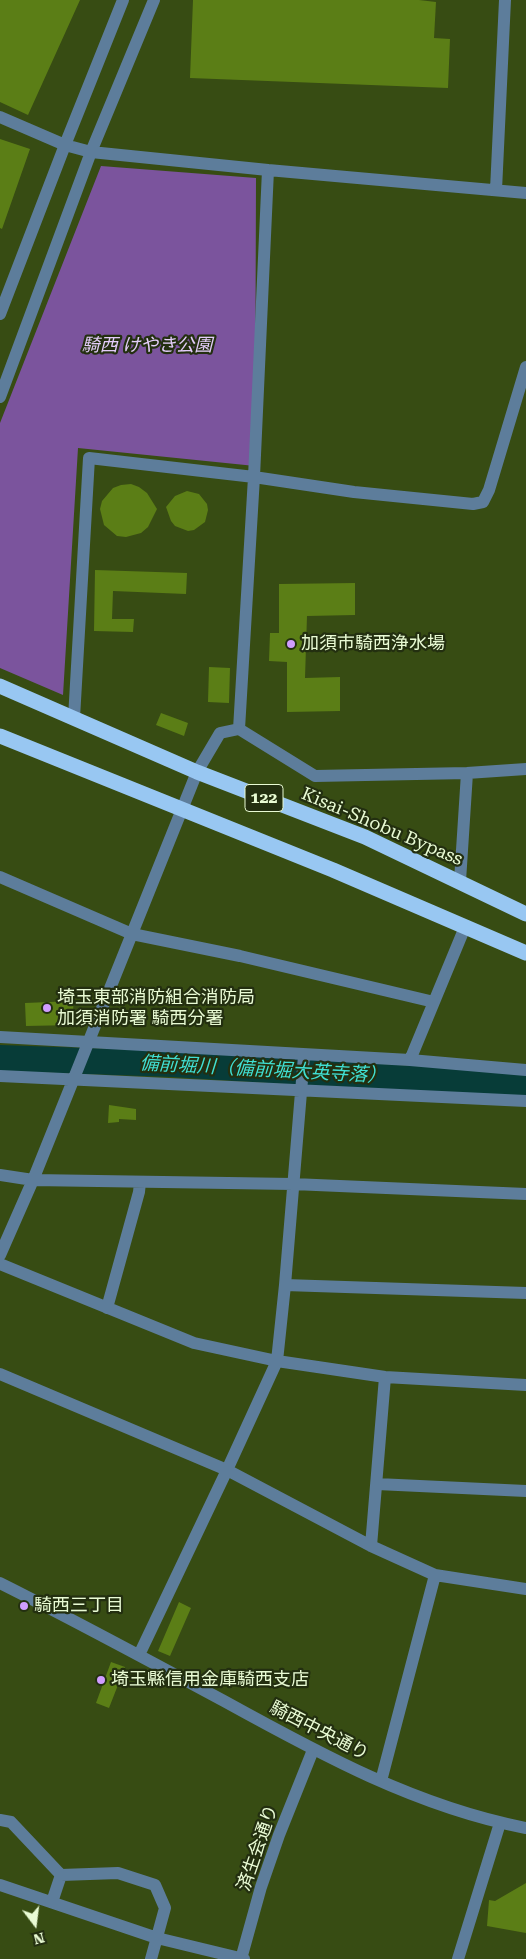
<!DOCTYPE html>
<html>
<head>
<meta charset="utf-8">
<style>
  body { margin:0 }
  #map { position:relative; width:526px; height:1959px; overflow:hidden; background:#374c13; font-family:"Roboto Serif",serif }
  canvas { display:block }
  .north { position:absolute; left:10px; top:1899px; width:50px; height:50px; -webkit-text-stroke:4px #232f10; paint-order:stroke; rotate:165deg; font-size:14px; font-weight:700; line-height:20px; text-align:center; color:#e9fbd4 }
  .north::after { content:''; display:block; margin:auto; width:18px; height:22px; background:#e9fbd4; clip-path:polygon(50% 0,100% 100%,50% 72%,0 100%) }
</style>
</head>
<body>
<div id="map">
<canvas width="526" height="1959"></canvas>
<div class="north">N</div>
</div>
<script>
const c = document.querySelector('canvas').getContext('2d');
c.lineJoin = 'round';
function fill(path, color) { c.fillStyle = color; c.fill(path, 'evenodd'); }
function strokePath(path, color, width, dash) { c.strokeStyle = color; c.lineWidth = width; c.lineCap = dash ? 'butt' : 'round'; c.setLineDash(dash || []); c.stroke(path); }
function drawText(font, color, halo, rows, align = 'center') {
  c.font = font + ' "Roboto Serif","Noto Sans JP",serif'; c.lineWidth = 4.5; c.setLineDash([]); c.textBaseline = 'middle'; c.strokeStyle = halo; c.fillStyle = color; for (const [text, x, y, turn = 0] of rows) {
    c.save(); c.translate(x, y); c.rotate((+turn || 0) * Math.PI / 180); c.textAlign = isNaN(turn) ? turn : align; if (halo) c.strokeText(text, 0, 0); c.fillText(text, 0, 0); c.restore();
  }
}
fill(new Path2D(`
  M101 166 256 178 255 466 78 448 63 695 0 668V423Z`), '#7b549d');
strokePath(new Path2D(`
  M0 1058 173 1064 526 1086`), '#073c38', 26);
fill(new Path2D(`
  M0 0H80L28 115 0 102Z
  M193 0H419L436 2 434 38 450 39 448 88 190 78Z
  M0 139 30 149 2 229 0 228Z
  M131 484 139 487 147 493 157 509 148 527 141 533 126 537 117 536 104 525 100 509 102 501 113 488 121 485Z
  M187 491 199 494 207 504 208 510 205 522 194 530 188 531 175 526 171 521 166 507 175 496Z
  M95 570 187 573 186 594 113 591 112 619H134L133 632 94 631Z
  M355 583V615L307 616 305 678 340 677V711L287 712V662L269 661 270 633H279V584Z
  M209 667 230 668 229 703 208 702Z
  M161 713 188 723 184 736 156 725Z
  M73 1001 74 1025 26 1026 25 1003Z
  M109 1105 136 1109V1120L119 1119V1122L108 1123Z
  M179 1602 191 1608 170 1656 158 1651Z
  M111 1662 125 1667 109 1708 96 1703Z
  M526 1883V1933L487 1926 489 1900 495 1901Z`), '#5b7e16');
strokePath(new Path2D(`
  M0 117 65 145 91 152 268 170
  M496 190 505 0
  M0 314 65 145 123 0
  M0 397 91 152 154 0
  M74 718 89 458 254 477 354 492 473 504 483 502 489 490 526 367
  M239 729 254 477 268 170 526 193
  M0 877 132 934 240 956 434 1002
  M460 881 467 773
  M0 1037 410 1060 526 1070
  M410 1060 465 927
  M0 1076 526 1101
  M0 1175 33 1180 293 1184 526 1194
  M0 1255 33 1180 197 772 220 733 239 729 315 776 467 773 526 769
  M0 1264 194 1343 277 1361 385 1377 526 1385
  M285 1285 526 1293
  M107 1308 139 1192 140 1182
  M0 1374 227 1470 371 1546 435 1575 526 1589
  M377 1484 526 1491
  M371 1546 385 1377
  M0 1583C76 1621 150 1661 224 1701 320 1754 417 1807 526 1828
  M139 1655 227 1470 277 1361 285 1285 304 1056
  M381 1781 435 1575
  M0 1820 11 1822 61 1875
  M0 1885 157 1938 244 1959
  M52 1902 61 1875 118 1873 155 1885 165 1908 151 1959
  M241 1959 261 1887 279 1835 313 1750
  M458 1959 500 1823`), '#5d7d9b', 12);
strokePath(new Path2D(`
  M0 686 197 772 365 837 526 914
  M0 736 333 870 526 953`), '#98c7f2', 15);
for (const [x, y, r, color] of [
  [291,644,5,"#d09dff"],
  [47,1008,5,"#d09dff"],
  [24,1606,5,"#d09dff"],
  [101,1680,5,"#d09dff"]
]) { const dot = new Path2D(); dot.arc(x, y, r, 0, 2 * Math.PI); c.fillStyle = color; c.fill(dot); strokePath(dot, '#232f10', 2); }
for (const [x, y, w] of [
  [264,798,38]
]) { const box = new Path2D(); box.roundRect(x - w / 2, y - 13.5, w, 27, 4); c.fillStyle = '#232f10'; c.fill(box); strokePath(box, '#e9fbd4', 1); }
drawText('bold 16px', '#e9fbd4', null, [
  ["122",264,798]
]);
drawText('italic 18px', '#e3cdf9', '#232f10', [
  ["騎西 けやき公園",147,346]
]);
drawText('18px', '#e9fbd4', '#232f10', [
  ["加須市騎西浄水場",301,644],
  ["埼玉東部消防組合消防局",57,998],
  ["加須消防署 騎西分署",57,1019],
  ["騎西三丁目",34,1606],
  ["埼玉縣信用金庫騎西支店",111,1680]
], 'left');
drawText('18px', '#e9fbd4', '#232f10', [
  ["Kisai-Shobu Bypass",382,827,23],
  ["騎西中央通り",319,1731,27],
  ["済生会通り",258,1848,-71]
]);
drawText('italic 19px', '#40dfd3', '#232f10', [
  ["備前堀川（備前堀大英寺落）",263,1070,3]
]);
</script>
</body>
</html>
